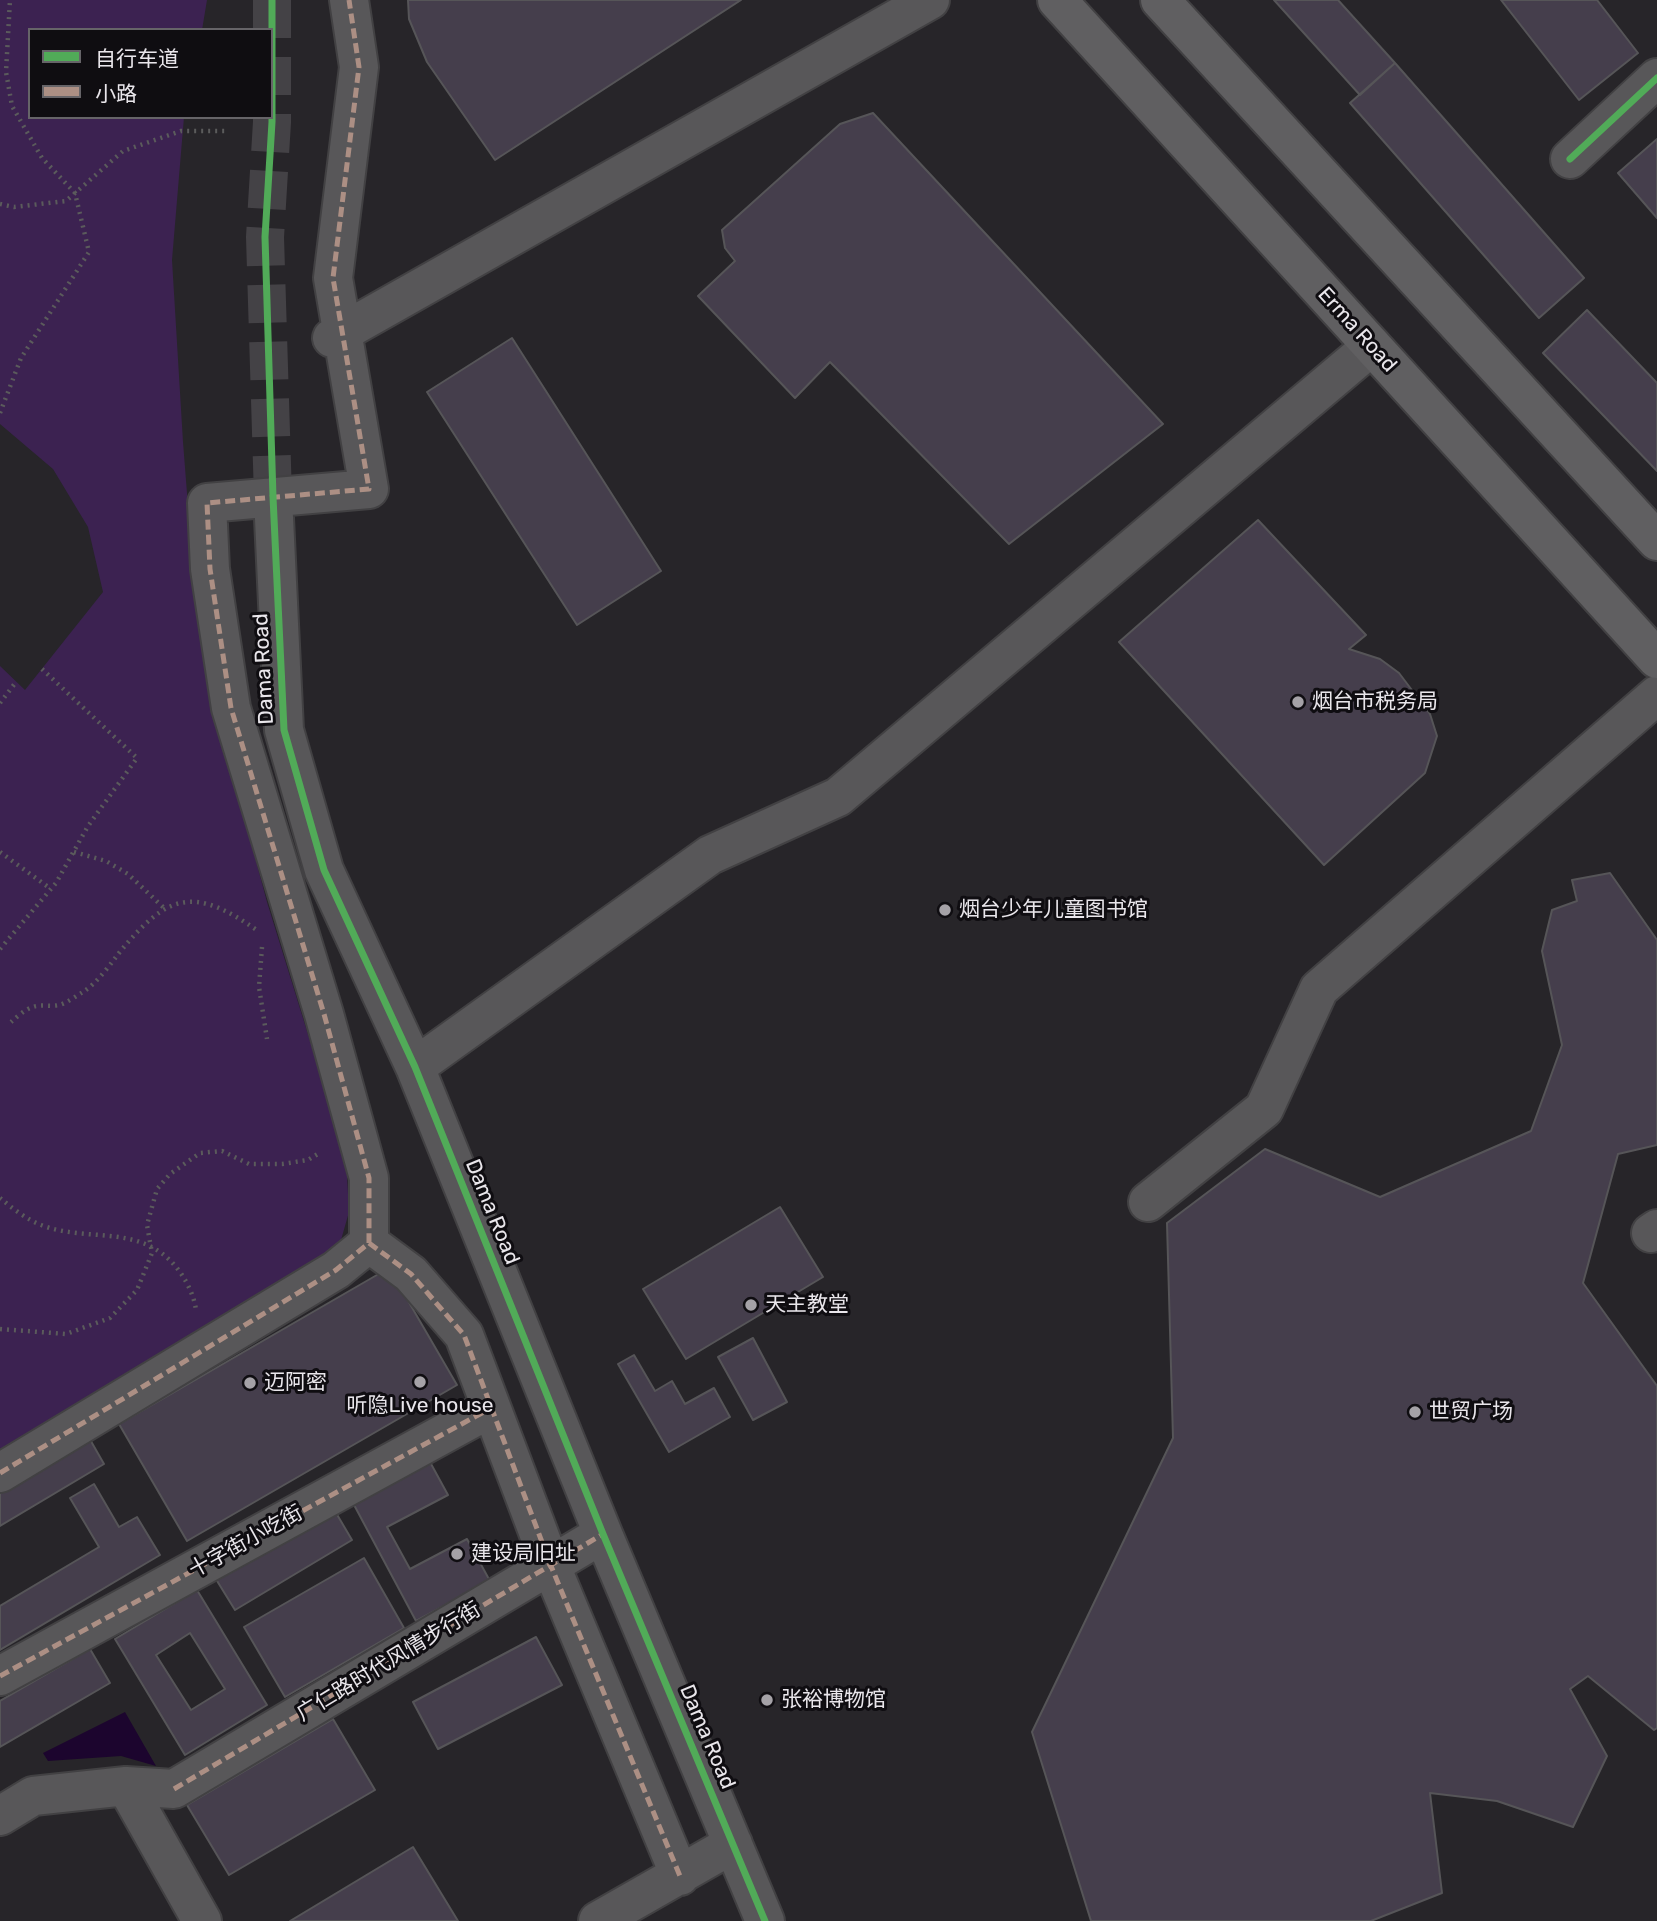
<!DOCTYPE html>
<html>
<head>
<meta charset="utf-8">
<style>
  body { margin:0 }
  #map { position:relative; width:1657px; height:1921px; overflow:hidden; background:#272529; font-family:Rubik,"Noto Sans SC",sans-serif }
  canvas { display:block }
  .legend { position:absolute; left:28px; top:28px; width:245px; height:91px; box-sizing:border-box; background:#0f0d11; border:2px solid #666468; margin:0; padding:9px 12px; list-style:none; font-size:21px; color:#e9e6eb }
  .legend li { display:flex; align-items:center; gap:14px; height:35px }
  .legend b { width:35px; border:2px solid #666468 }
</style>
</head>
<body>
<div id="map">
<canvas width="1657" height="1921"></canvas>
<ul class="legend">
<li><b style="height:9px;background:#51ab58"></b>自行车道</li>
<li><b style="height:9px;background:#ac8f84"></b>小路</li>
</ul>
</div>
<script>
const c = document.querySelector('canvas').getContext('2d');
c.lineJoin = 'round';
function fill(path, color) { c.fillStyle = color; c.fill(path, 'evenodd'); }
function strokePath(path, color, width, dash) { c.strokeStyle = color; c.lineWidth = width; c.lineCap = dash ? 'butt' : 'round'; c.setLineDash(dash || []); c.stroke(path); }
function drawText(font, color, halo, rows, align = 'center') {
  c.font = font + ' Rubik,"Noto Sans SC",sans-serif'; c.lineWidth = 6; c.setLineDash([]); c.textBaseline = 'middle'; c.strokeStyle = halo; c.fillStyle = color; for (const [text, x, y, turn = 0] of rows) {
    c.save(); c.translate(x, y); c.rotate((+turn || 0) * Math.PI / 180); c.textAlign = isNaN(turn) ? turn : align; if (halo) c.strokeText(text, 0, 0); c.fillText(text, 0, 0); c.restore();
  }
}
fill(new Path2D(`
  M0 0H207L202 30H30V117H184L172 260 183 442 193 570 213 700 267 902 346 1157 349 1212 337 1254 0 1458V666L25 690 103 592 88 527 53 469 0 424Z`), '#3c2251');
fill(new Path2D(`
  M125 1712 156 1766 121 1756 48 1761 43 1753Z`), '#1c052e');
const building = new Path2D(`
  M408 0H741L495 160 427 62 409 19Z
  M1274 0H1338L1395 63 1360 95Z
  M1501 0H1597L1638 53 1579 100Z
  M1395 63 1584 278 1539 318 1350 103Z
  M873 113 1163 424 1009 544 830 362 795 398 698 296 735 261 725 248 722 230 840 124Z
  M1657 139V218L1618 173Z
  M1587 310 1657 383V471L1543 353Z
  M512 338 661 571 577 625 427 392Z
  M1258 520 1366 635 1349 649 1380 659 1399 673 1430 714 1437 736 1425 773 1324 865 1119 642Z
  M1610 873 1657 940V1145L1618 1154 1583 1283 1657 1386V1728L1654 1730 1588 1676 1570 1689 1607 1756 1573 1827 1497 1801 1430 1793 1442 1893 1371 1921H1091L1032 1732 1173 1438 1167 1223 1265 1149 1380 1197 1531 1131 1562 1045 1542 951 1552 910 1577 901 1572 880Z
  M780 1207 823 1277 686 1359 643 1289Z
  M389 1268 457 1385 187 1541 119 1424Z
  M753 1338 787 1402 753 1420 718 1357Z
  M634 1355 655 1391 672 1381 685 1404 714 1388 730 1417 669 1452 618 1364Z
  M88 1436 104 1464 0 1526V1489Z
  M430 1462 448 1495 387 1527 410 1569 467 1539 490 1581 416 1621 353 1503Z
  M94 1484 119 1527 137 1517 160 1555 0 1650V1606L99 1547 70 1498Z
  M332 1506 352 1540 235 1610 214 1576Z
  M364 1558 404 1628 285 1697 244 1627Z
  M197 1590 267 1705 185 1755 115 1639ZM190 1633 225 1689 191 1710 156 1655Z
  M536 1637 562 1685 438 1749 413 1702Z
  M90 1649 110 1683 0 1747V1701Z
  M333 1719 375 1790 229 1875 187 1805Z
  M413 1847 458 1921H290Z`);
fill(building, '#453e4c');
strokePath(building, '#565558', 2);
strokePath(new Path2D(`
  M272 0V122L265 237 273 497`), '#444246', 38, [38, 19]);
const minor = new Path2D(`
  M1570 159 1657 78
  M332 338 930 0
  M273 497 284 730 324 870 415 1067 603 1534 765 1921
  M415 1067 710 855 838 797 1372 346
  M1148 1202 1264 1109 1319 989 1657 695
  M1651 1233 1657 1229
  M369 1243 411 1274 464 1335 551 1566 680 1876
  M0 1473 336 1270 369 1243V1178L324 1014 231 708 210 569 207 503 369 489 333 278 359 67 349 0
  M0 1676 491 1408
  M126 1786 202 1921
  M0 1816 33 1796 126 1786 174 1789 603 1534
  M598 1921 733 1844`);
const major = new Path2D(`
  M1057 0 1657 659
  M1160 0 1657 541`);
strokePath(minor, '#424143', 42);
strokePath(major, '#424143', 42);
strokePath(new Path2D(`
  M0 204 14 207 66 201 123 151 181 131H226
  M0 413 21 358 89 252 75 193 42 158 12 106 6 72 10 0
  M0 703 16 682
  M0 852 51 889
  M74 852 106 861 128 874 164 908
  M262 947 259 987 267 1039
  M0 949 56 883 88 826 137 758 42 669
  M11 1022C17 1017 25 1009 33 1007 41 1004 51 1007 59 1005 67 1003 76 996 83 992 97 983 109 966 119 953 167 894 193 885 258 931
  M0 1198C12 1208 26 1219 41 1225 87 1243 140 1223 176 1267 186 1279 194 1295 196 1310
  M0 1329 66 1334 110 1318 137 1290 152 1253 147 1225 157 1189 170 1174 200 1153 222 1151 249 1164H282L308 1160 321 1152`), '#5b5b5c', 4.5, [2, 5]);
strokePath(minor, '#585759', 38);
strokePath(major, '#605f61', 38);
strokePath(new Path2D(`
  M369 1243 411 1274 464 1335 551 1566 680 1876
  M0 1473 336 1270 369 1243V1178L324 1014 231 708 210 569 207 503 369 489 333 278 359 67 349 0
  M0 1676 491 1408
  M174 1789 603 1534`), '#ac8f84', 5, [10, 5]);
strokePath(new Path2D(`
  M272 0V122L265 237 273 497 284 730 324 870 415 1067 603 1534 765 1921
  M1570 159 1657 78`), '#51ab58', 7);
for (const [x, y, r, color] of [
  [1298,702,7,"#a5a2a7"],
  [945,910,7,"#a5a2a7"],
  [751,1305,7,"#a5a2a7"],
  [420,1382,7,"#a5a2a7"],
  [250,1383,7,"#a5a2a7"],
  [1415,1412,7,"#a5a2a7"],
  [457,1554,7,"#a5a2a7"],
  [767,1700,7,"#a5a2a7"]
]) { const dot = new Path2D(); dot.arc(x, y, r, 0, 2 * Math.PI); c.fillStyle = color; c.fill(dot); strokePath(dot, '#0f0d11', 2.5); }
drawText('21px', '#e9e6eb', '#0f0d11', [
  ["Erma Road",1357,330,48],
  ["Dama Road",264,669,-93],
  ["Dama Road",492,1212,68],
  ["十字街小吃街",246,1542,-29],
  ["广仁路时代风情步行街",389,1662,-31],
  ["Dama Road",707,1737,67]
]);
drawText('21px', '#e9e6eb', '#0f0d11', [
  ["烟台市税务局",1312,702],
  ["烟台少年儿童图书馆",959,910],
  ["天主教堂",765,1305],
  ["迈阿密",264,1383],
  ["听隐Live house",420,1406,"center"],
  ["世贸广场",1429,1412],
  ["建设局旧址",471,1554],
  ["张裕博物馆",781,1700]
], 'left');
</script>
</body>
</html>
